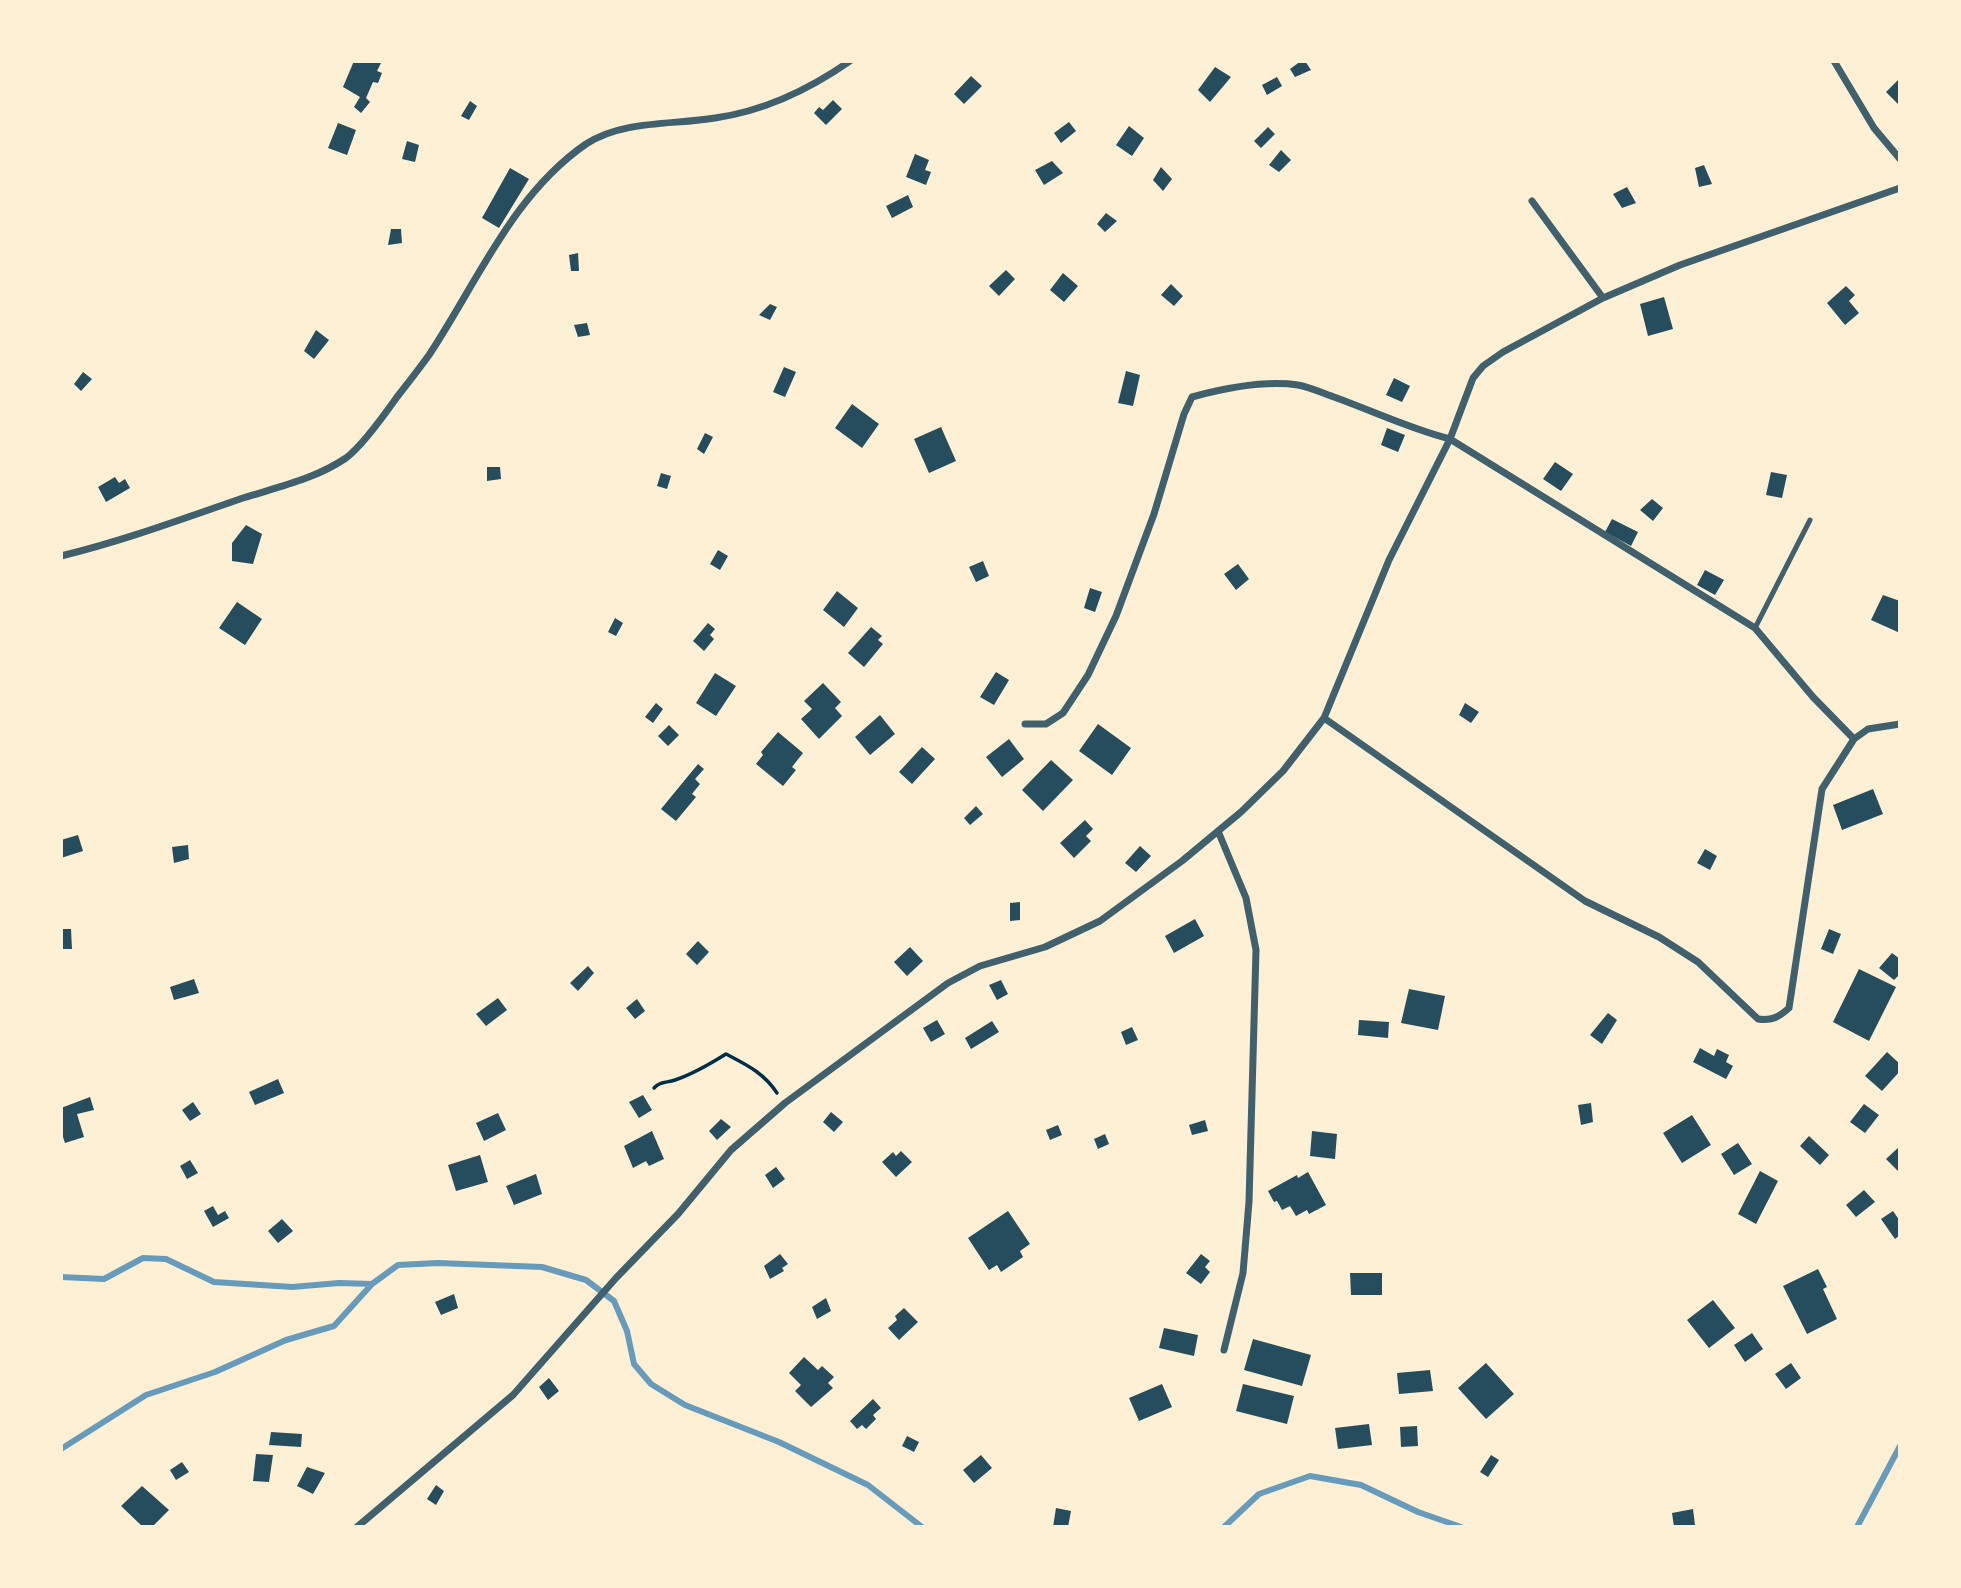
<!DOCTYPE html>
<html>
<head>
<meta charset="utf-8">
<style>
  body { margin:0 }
  #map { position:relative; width:1961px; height:1588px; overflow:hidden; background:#fdf0d5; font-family:Cabin,sans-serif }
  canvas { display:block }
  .frame { position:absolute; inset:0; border:63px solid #fdf0d5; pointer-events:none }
</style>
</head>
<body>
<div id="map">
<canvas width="1961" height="1588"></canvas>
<div class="frame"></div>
</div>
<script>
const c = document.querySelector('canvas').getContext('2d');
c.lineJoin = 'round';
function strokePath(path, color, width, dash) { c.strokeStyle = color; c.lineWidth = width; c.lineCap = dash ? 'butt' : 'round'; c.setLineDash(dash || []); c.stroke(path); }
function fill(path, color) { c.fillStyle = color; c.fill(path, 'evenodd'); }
strokePath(new Path2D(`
  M61 1277 104 1279 143 1258 166 1259 214 1282 292 1287 339 1283 372 1284
  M61 1449 146 1395 215 1372 286 1340 334 1326 372 1284 398 1265 438 1263 542 1267 586 1280 614 1301 627 1331 634 1364 651 1384 685 1405 779 1442 868 1485 922 1527
  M1224 1527 1259 1494 1310 1476 1361 1485 1418 1512 1461 1527
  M1857 1527 1900 1446`), '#669bbc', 6);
fill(new Path2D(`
  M354 61 381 63 377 71 382 73 378 83 373 82 366 98 370 102 361 113 354 107 360 97 343 87Z
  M1301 61H1305L1311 70 1295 77 1290 69Z
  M1215 67 1231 77 1210 102 1198 90Z
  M971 76 982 86 964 104 954 94Z
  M1277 77 1282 86 1267 95 1262 85Z
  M1900 78V106L1886 92Z
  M833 100 842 109 826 125 814 113 819 107 823 110Z
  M470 101 477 106 469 120 461 116Z
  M1069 122 1076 131 1061 143 1054 133Z
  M338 123 356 130 347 155 328 148Z
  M1129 126 1144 138 1132 156 1116 145Z
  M1268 127 1275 134 1261 148 1254 141Z
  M407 141 419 145 415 162 402 159Z
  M1281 150 1291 160 1279 172 1269 165Z
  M915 154 929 160 925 170 931 172 926 185 906 177Z
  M1052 161 1063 173 1044 185 1035 170Z
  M1704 165 1712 184 1699 187 1695 168Z
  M1161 167 1172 179 1163 191 1153 180Z
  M510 168 529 179 499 228 482 218Z
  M1627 187 1636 203 1622 208 1613 194Z
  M908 195 913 207 892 218 886 206Z
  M1106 213 1117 221 1105 232 1097 224Z
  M391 229H401L402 243 388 245Z
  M578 253 579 271H571L569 255Z
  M1006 270 1015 279 999 296 989 286Z
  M1063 273 1078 286 1064 302 1050 290Z
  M1171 284 1183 296 1174 306 1161 295Z
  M1846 286 1855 295 1849 301 1859 313 1845 325 1827 303Z
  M1664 297 1673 329 1648 336 1640 304Z
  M770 304 777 307 770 320 759 315Z
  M587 323 590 335 578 337 574 325Z
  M316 330 329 340 314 359 304 351Z
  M784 367 796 372 785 397 773 392Z
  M1126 371 1140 375 1133 406 1118 403Z
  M83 372 92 379 81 391 74 384Z
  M1394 378 1410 386 1402 402 1386 395Z
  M852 404 879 424 862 448 835 428Z
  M941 427 956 461 929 473 914 439Z
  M1387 428 1405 435 1398 452 1381 445Z
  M705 433 713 437 704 454 697 449Z
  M1555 462 1573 474 1561 491 1543 479Z
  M487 467H500L501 479 487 481Z
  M1771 472 1787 475 1782 498 1766 495Z
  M661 473 671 476 667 489 657 486Z
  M115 477 119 483 125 479 130 488 106 502 98 487Z
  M1652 499 1663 508 1653 521 1640 510Z
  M1612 519 1638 532 1631 546 1605 532Z
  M246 525 262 534 253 564 232 561V543Z
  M718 550 728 556 720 570 710 564Z
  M983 561 989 576 976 582 969 567Z
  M1238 564 1249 579 1236 590 1224 574Z
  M1705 570 1724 580 1715 595 1697 585Z
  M1090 588 1102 592 1095 612 1084 608Z
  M837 591 858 608 844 627 823 610Z
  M1883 595 1900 601V633L1871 620Z
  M237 602 262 619 245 645 219 628Z
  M615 618 623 623 616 636 608 632Z
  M708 623 715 629 710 635 714 639 704 651 693 641Z
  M871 627 882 636 878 640 883 644 864 667 848 653Z
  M996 672 1009 680 994 705 980 697Z
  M715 673 736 686 716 716 696 703Z
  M823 683 841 702 835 708 842 716 819 739 801 719 812 709 804 701Z
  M656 703 663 709 653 723 645 717Z
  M1465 703 1479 712 1471 723 1459 715Z
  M880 715 895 734 870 755 855 737Z
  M1098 724 1131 748 1112 775 1079 751Z
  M669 725 679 735 668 746 658 736Z
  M778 732 803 753 792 767 796 770 783 786 756 764 763 755 761 752Z
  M1009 739 1024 759 1002 777 986 757Z
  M922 747 935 759 912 784 899 772Z
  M1051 760 1073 780 1043 811 1022 790Z
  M698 764 704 769 695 779 700 784 692 794 696 797 676 821 661 809Z
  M1873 789 1883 814 1842 830 1833 805Z
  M976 806 983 814 970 825 964 818Z
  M1085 820 1093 829 1086 836 1091 841 1074 858 1060 843Z
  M78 835 83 851 61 858V840Z
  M188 845 189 859 174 863 172 847Z
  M1140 846 1151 856 1136 872 1125 863Z
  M1705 849 1717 856 1710 870 1697 863Z
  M1020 902V920L1010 921V903Z
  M1195 919 1204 936 1174 953 1165 936Z
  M61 929H71L72 949H61Z
  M1829 929 1841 934 1833 954 1821 949Z
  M698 941 709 952 697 965 686 954Z
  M910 947 923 961 907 976 894 962Z
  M1892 953 1900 959V974L1894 980 1879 968Z
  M588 966 594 973 578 991 570 983Z
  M1859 969 1896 987 1869 1041 1833 1022Z
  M194 979 199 993 174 1000 170 987Z
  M1001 980 1008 994 997 1000 989 985Z
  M1409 989 1445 996 1438 1030 1401 1023Z
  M498 998 507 1010 486 1026 476 1014Z
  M637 999 645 1011 635 1019 626 1008Z
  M1608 1013 1617 1020 1602 1044 1590 1035Z
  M937 1020 945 1034 931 1042 923 1028Z
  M1359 1020 1389 1022 1388 1038 1358 1035Z
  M992 1021 999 1032 971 1049 965 1038Z
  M1132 1027 1138 1040 1126 1045 1121 1032Z
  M1700 1048 1714 1056 1717 1049 1729 1055 1726 1062 1733 1066 1726 1079 1693 1062Z
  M1887 1052 1900 1064V1071L1882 1091 1865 1076Z
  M278 1079 284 1093 255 1105 249 1092Z
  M643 1095 652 1110 639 1118 629 1102Z
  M90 1097 94 1110 77 1114 84 1137 65 1143 61 1131V1108Z
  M193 1102 201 1114 190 1121 182 1110Z
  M1591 1103 1593 1122 1581 1125 1578 1105Z
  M1864 1104 1879 1115 1865 1133 1850 1122Z
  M831 1112 843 1122 834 1132 823 1122Z
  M498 1113 506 1130 484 1141 476 1123Z
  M1692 1115 1711 1145 1682 1163 1663 1133Z
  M721 1119 731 1127 717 1140 709 1131Z
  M1205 1120 1208 1131 1192 1135 1189 1125Z
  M1058 1125 1062 1135 1050 1140 1046 1130Z
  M652 1131 664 1159 649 1166 646 1161 633 1168 624 1146Z
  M1312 1131 1337 1134 1335 1159 1310 1156Z
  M1105 1134 1109 1144 1098 1149 1094 1139Z
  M1809 1136 1829 1155 1820 1165 1800 1146Z
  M1738 1143 1752 1164 1734 1175 1721 1154Z
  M1900 1146V1170L1898 1171 1886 1159Z
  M901 1151 912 1162 896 1177 882 1162 893 1152 896 1156Z
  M480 1155 488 1182 456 1191 448 1165Z
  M190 1160 198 1173 187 1179 180 1166Z
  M776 1167 785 1179 773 1188 765 1175Z
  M1760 1171 1778 1181 1756 1224 1738 1214Z
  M1308 1172 1326 1205 1309 1214 1307 1210 1296 1216 1290 1206 1282 1210 1277 1201 1274 1202 1268 1191 1297 1175 1298 1178Z
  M536 1174 542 1194 514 1205 506 1186Z
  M1864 1190 1875 1202 1856 1217 1846 1205Z
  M213 1206 218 1215 225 1211 229 1218 213 1227 204 1211Z
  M1008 1211 1030 1244 1020 1251 1023 1257 1001 1272 997 1265 989 1270 968 1238Z
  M1893 1211 1900 1221V1235L1895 1239 1881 1219Z
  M282 1219 293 1231 278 1243 268 1231Z
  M780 1254 788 1264 782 1268 784 1271 770 1279 764 1266Z
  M1201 1254 1210 1261 1205 1267 1210 1272 1201 1284 1186 1273Z
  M1818 1269 1827 1287 1823 1289 1837 1319 1807 1334 1783 1286Z
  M1350 1273H1382V1295H1351Z
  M454 1294 458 1308 441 1315 435 1302Z
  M826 1298 831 1311 817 1319 812 1307Z
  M1713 1300 1735 1328 1709 1348 1687 1320Z
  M904 1308 918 1322 899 1340 888 1328 897 1320 895 1316Z
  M1164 1328 1198 1335 1194 1356 1159 1348Z
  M1752 1333 1763 1349 1745 1362 1734 1345Z
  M1253 1339 1311 1355 1302 1386 1244 1370Z
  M804 1357 818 1370 822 1366 834 1377 828 1383 833 1388 811 1407 795 1391 801 1385 789 1373Z
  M1486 1363 1514 1394 1486 1419 1458 1388Z
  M1791 1363 1801 1378 1786 1389 1775 1374Z
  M1430 1370 1433 1391 1399 1394 1397 1373Z
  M549 1378 559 1391 548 1400 539 1387Z
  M1162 1384 1172 1407 1139 1421 1129 1398Z
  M1243 1384 1294 1396 1287 1424 1236 1411Z
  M873 1399 881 1408 873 1415 876 1419 866 1429 862 1425 857 1429 850 1421Z
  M1369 1424 1372 1445 1338 1449 1335 1428Z
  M1417 1426 1418 1446 1401 1447 1400 1427Z
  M271 1432 302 1434 301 1447 269 1445Z
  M907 1436 919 1442 914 1452 902 1446Z
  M256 1454 273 1455 269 1482 253 1481Z
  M981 1455 992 1468 974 1483 963 1470Z
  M1491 1455 1499 1460 1488 1477 1480 1472Z
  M182 1462 189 1472 176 1480 170 1470Z
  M307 1467 325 1473 313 1494 297 1486Z
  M436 1485 444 1491 436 1505 427 1499Z
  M142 1486 169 1510 152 1527H143L121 1506Z
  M1056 1508 1071 1511 1068 1527H1053Z
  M1693 1509 1695 1525 1674 1527 1672 1513Z`), '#264d5e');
strokePath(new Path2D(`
  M654 1088C660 1081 667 1083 675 1080 693 1074 710 1064 726 1054 747 1065 764 1073 777 1093`), '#003049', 3.5);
strokePath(new Path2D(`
  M1755 628 1810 520`), '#3f606c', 5);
strokePath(new Path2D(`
  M1834 61 1874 128 1900 159
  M1532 201 1603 298
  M61 556C123 541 182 519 243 498 278 487 315 479 346 458 362 446 385 414 397 397 408 383 419 369 429 355 477 283 512 195 586 144 623 120 673 125 715 118 764 111 810 89 850 61
  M1324 718 1585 901 1659 937 1698 962 1758 1019C1772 1021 1779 1017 1789 1008L1822 789 1854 739 1868 729 1900 724
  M1025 724H1046L1063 713 1088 675 1116 616 1154 514 1184 414 1192 397C1225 388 1263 380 1298 385 1310 387 1322 393 1334 397 1373 411 1410 429 1450 439L1755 628 1813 697 1854 739
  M1218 831 1246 898 1256 950 1249 1202 1243 1273 1224 1350
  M357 1527 513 1395 616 1278 678 1214 731 1150 785 1103 948 983 980 966 1045 947 1100 921 1182 861 1241 812 1283 771 1324 718 1389 560 1450 439 1473 378 1483 366 1503 352 1603 298 1680 265 1900 188`), '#3f606c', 7);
</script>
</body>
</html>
